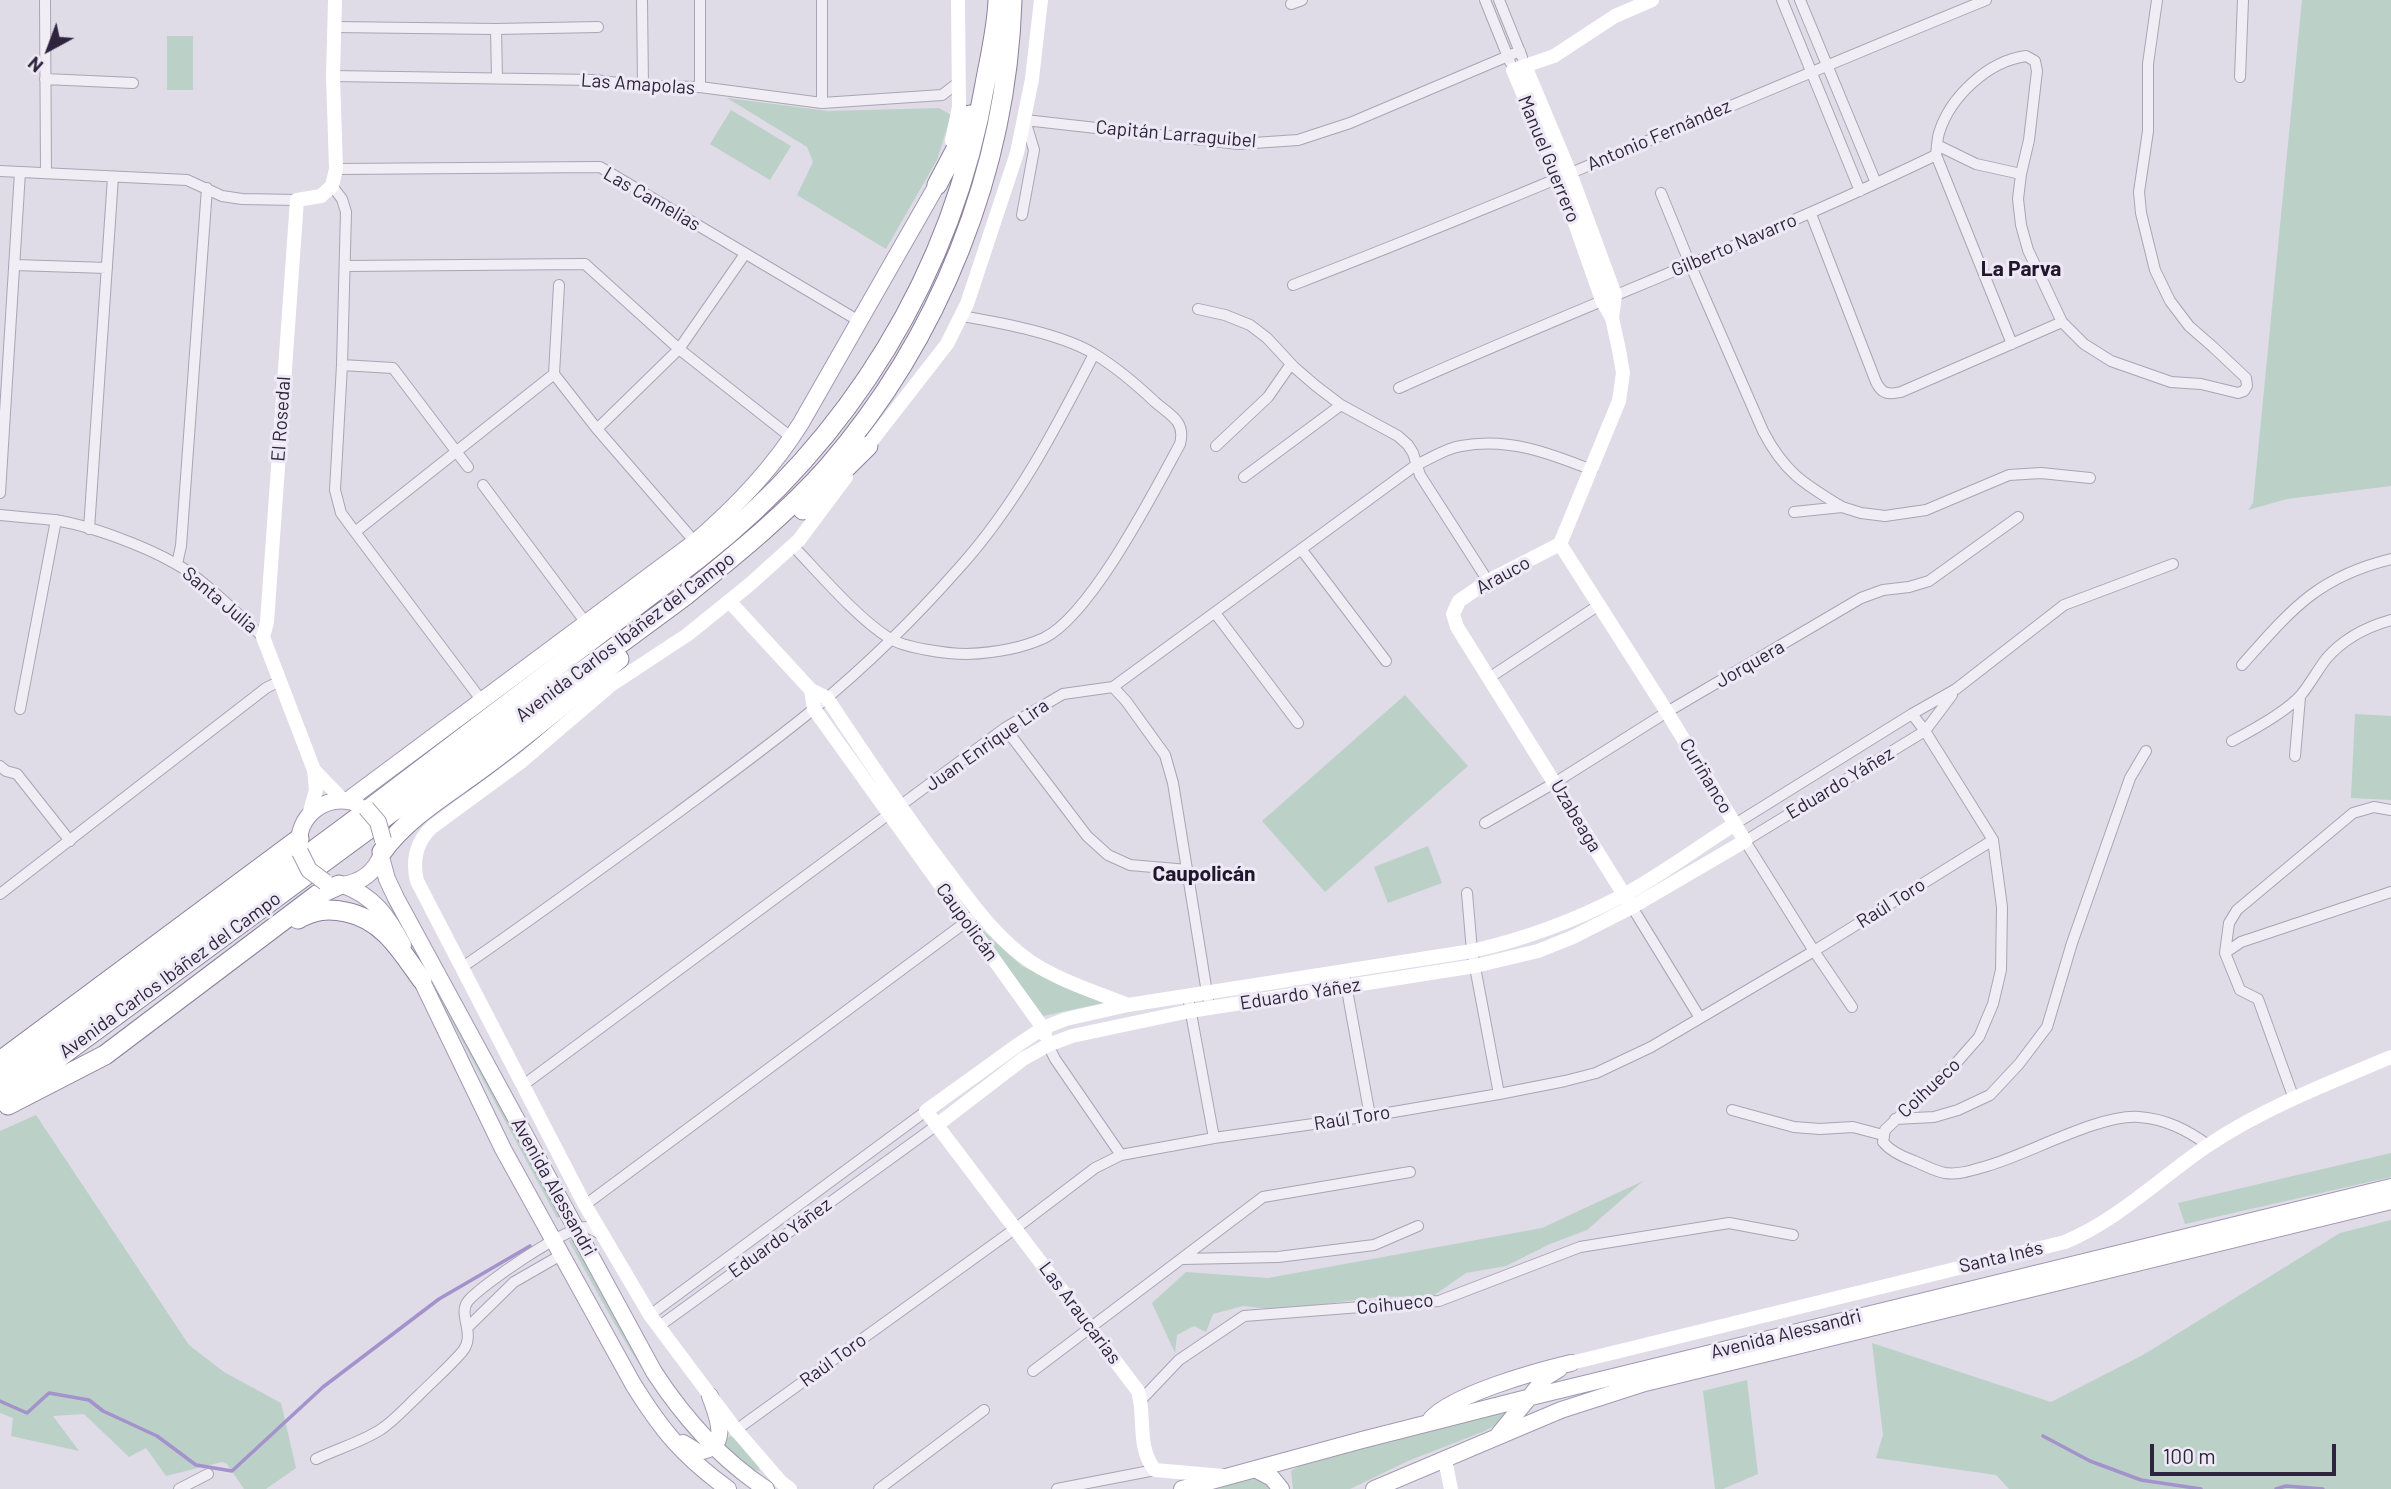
<!DOCTYPE html>
<html>
<head>
<meta charset="utf-8">
<style>
  body { margin:0 }
  #map { position:relative; width:2391px; height:1489px; overflow:hidden; background:#dfdbe7; font-family:Barlow,sans-serif }
  canvas { display:block }
  .north { position:absolute; left:14px; top:14px; width:70px; height:70px; -webkit-text-stroke:5px #eeeaf5; paint-order:stroke; rotate:221deg; font-size:19px; font-weight:700; line-height:28px; text-align:center; color:#2f243e }
  .north::after { content:''; display:block; margin:auto; width:24px; height:32px; background:#2f243e; clip-path:polygon(50% 0,100% 100%,50% 72%,0 100%) }
  .scale { position:absolute; left:2150px; top:1444px; width:186px; height:32px; box-sizing:border-box; border:4px solid #2f243e; border-top:0; padding-left:9px; font-size:21px; line-height:24px; white-space:nowrap; color:#2f243e; -webkit-text-stroke:5px #eeeaf5; paint-order:stroke }
</style>
</head>
<body>
<div id="map">
<canvas width="2391" height="1489"></canvas>
<div class="north">N</div>
<div class="scale">100 m</div>
</div>
<script>
const c = document.querySelector('canvas').getContext('2d');
c.lineJoin = 'round';
function fill(path, color) { c.fillStyle = color; c.fill(path, 'evenodd'); }
function strokePath(path, color, width, dash) { c.strokeStyle = color; c.lineWidth = width; c.lineCap = dash ? 'butt' : 'round'; c.setLineDash(dash || []); c.stroke(path); }
function drawText(font, color, halo, rows, align = 'center') {
  c.font = font + ' Barlow,sans-serif'; c.lineWidth = 6; c.setLineDash([]); c.textBaseline = 'middle'; c.strokeStyle = halo; c.fillStyle = color; for (const [text, x, y, turn = 0] of rows) {
    c.save(); c.translate(x, y); c.rotate((+turn || 0) * Math.PI / 180); c.textAlign = isNaN(turn) ? turn : align; if (halo) c.strokeText(text, 0, 0); c.fillText(text, 0, 0); c.restore();
  }
}
fill(new Path2D(`
  M2302 0H2391V486L2287 499 2248 510 2253 503Z
  M167 36H193V90H167Z
  M727 98 828 111 939 108 951 115 937 160 886 249 797 195 813 162 807 147Z
  M731 110 791 146 770 180 710 144Z
  M1405 695 1468 766 1325 892 1262 821Z
  M2355 714 2391 716V800L2351 798Z
  M1428 846 1442 883 1388 903 1374 867Z
  M389 899 562 1216 557 1218 387 901Z
  M979 927 1022 966 1103 1003 1043 1016Z
  M36 1115 189 1345 224 1372 281 1403 296 1468 266 1489H244L227 1464 222 1462 166 1476 146 1448 129 1457 84 1414 53 1416 79 1451 11 1436 13 1418 0 1413V1131Z
  M2391 1153V1177L2185 1224 2178 1203Z
  M1643 1181 1587 1230 1550 1244 1506 1266 1466 1273 1433 1296 1378 1297 1280 1310 1243 1306 1213 1314 1206 1332 1194 1326 1177 1335 1175 1353 1152 1303 1186 1272 1268 1278 1542 1228Z
  M2391 1220V1489H2009L1996 1475 1876 1458 1883 1435 1872 1343 2051 1402 2143 1355 2340 1233Z
  M574 1237 699 1440 700 1444 696 1442C644 1381 607 1311 569 1241Z
  M1747 1380 1758 1474 1723 1489H1715L1703 1391Z
  M1514 1406 1501 1422 1485 1431 1408 1461 1350 1489H1293L1291 1471 1313 1458Z
  M730 1436C742 1441 756 1458 760 1471L754 1470 722 1444Z
  M1257 1478 1268 1481 1270 1489H1210Z`), '#bbd1c7');
strokePath(new Path2D(`
  M0 1401 27 1413 49 1393 89 1400 103 1411 157 1436 196 1465 232 1471 323 1387 439 1299 530 1246
  M2043 1436 2090 1461 2141 1480 2201 1489
  M2276 1489 2286 1486 2323 1489`), '#a392cb', 3.5);
const street = new Path2D(`
  M45 0 46 173
  M642 0 643 86
  M700 0V87
  M1485 0 1510 62
  M1499 0 1522 57
  M1782 0 1860 191
  M1800 0 1876 183
  M1291 4 1302 0
  M334 27 496 29 598 27
  M496 29 497 78
  M333 76 594 80 643 86 700 87 822 103 942 95 959 82
  M2240 77 2243 0
  M45 79 133 83
  M822 103V0
  M1937 145 1976 164 2021 174
  M1936 155 2012 344
  M336 169 600 167 859 321
  M0 171 187 180 222 196 242 199 297 200
  M332 186 342 199 346 212 342 365 335 490 341 513 355 532 482 701
  M1661 193 1690 264 1763 431C1784 472 1804 484 1842 507
  M1811 214 1876 382C1882 394 1888 395 1901 392L2062 322
  M1022 215 1034 150 1025 120 1239 144 1298 140 1350 123 1520 51
  M15 265 107 268
  M345 266 585 264 679 349 792 438
  M559 285 554 374 597 429 695 542
  M1293 285C1526 195 1755 94 1986 0
  M1198 309 1225 315 1250 325 1267 338 1294 367 1316 386 1341 405 1398 436 1408 445 1413 453 1420 475 1488 581
  M342 365 393 368 468 467
  M1399 388C1577 308 1760 240 1936 155 1937 147 1937 140 1939 133 1950 97 1988 61 2026 56L2035 61 2037 71 2029 140 2021 174 2018 199 2021 225 2028 250 2062 322 2084 344 2111 361 2171 382 2201 384 2238 393 2244 391 2247 386 2246 378 2213 347 2189 326 2170 301 2155 270 2141 213 2139 192 2148 131V64L2157 0
  M597 429 679 349 745 254
  M1216 446 1268 397 1291 364
  M1244 477 1341 405
  M483 485 586 623
  M0 493 20 172
  M1794 512 1842 507 1861 513 1885 516 1926 510 2009 475 2041 473 2090 478
  M0 515C18 517 36 518 54 520 89 525 145 546 176 564 205 580 238 615 263 637
  M89 529 113 177
  M355 532 554 374
  M793 546C820 574 857 618 889 638 904 648 948 654 967 654 993 653 1020 649 1044 638 1091 615 1154 492 1180 444 1186 421 1170 415 1155 402 1137 385 1117 368 1096 355 1063 334 1001 323 962 316
  M1301 549 1386 661
  M177 564 181 546 207 188
  M1215 613 1298 723
  M2242 665C2291 610 2317 577 2391 559
  M1489 678 1599 605
  M1113 687 1126 701 1165 755 1173 783 1208 999
  M20 709 56 520
  M1912 714 1925 731 1993 840 2002 907 2001 970 1993 1004 1979 1037 1957 1062 1885 1130 1883 1142C1891 1152 1903 1157 1914 1161 1924 1165 1934 1171 1945 1173 1959 1175 1973 1170 1987 1166 2029 1154 2099 1114 2139 1117 2166 1119 2187 1130 2208 1145
  M1005 728 1087 836 1108 855 1130 865 1188 870
  M2232 741C2251 731 2287 711 2301 695 2310 684 2317 671 2326 659 2343 639 2366 627 2391 620
  M2295 756 2300 697
  M0 766 6 771 17 774 70 841
  M1485 823 1556 782 1667 712 1861 598 1883 590 1909 587 1929 581 2018 517
  M1735 824 1912 714 1956 689 2064 605 2173 564
  M1467 893 1472 951 1499 1094
  M0 894 266 688 280 681
  M1632 907 1700 1018
  M2225 953 2241 942 2391 892
  M461 968C534 918 605 866 676 814 723 779 770 745 815 708 866 666 915 618 959 568 1016 505 1056 428 1094 354
  M1345 979 1370 1116
  M1188 997 1214 1138
  M1852 1007 1814 951 1745 841 1925 731 1952 695
  M1048 1045 1055 1059 1121 1155
  M522 1086 1005 728 1063 694 1113 687 1416 465C1430 459 1446 448 1461 446 1508 437 1549 453 1592 470
  M2294 1099 2258 999 2240 990 2225 953 2229 923 2237 910 2353 813 2374 807 2391 810
  M1732 1110 1794 1127 1820 1129 1853 1127 1883 1135
  M1895 1119 1934 1117 1958 1110 1990 1095 2019 1064 2047 1027 2072 943 2130 778 2146 751
  M585 1205 978 913
  M1182 1259 1278 1257 1374 1245 1418 1226
  M650 1315 926 1111
  M468 1327 514 1282 561 1255
  M658 1327 937 1125
  M1033 1371 1263 1197 1410 1172
  M1141 1400 1179 1360 1244 1316 1439 1301 1580 1247 1729 1223 1793 1235
  M736 1430 1016 1228 1095 1168 1121 1155 1214 1138 1370 1116 1499 1094 1565 1081 1596 1073 1651 1047 1814 951 1993 840
  M316 1459C337 1449 361 1442 380 1430 395 1420 407 1406 420 1394 434 1380 449 1367 462 1352 477 1334 457 1315 468 1301 481 1285 566 1227 586 1227 590 1228 596 1232 601 1234
  M179 1489 208 1474
  M879 1489 984 1410
  M1057 1489 1155 1470`);
const primary = new Path2D(`
  M347 801 695 542C736 507 773 468 801 423L937 185
  M299 849C296 816 325 793 356 803
  M381 857 387 879 396 898 654 1372C684 1418 719 1458 766 1489
  M341 885C362 883 375 872 382 854
  M343 885C374 896 388 917 403 945
  M417 971 503 1149 633 1384C662 1431 683 1456 728 1489
  M1431 1419C1454 1394 1537 1371 1571 1363
  M1499 1434 1546 1377 1559 1369
  M683 1443 698 1452C732 1447 717 1416 710 1396
  M1255 1469 1272 1478 1281 1489
  M1182 1489 1362 1440 1531 1397 2391 1187
  M1374 1489 1561 1410 1645 1383 2391 1201`);
const highway = new Path2D(`
  M937 185 956 149 970 115
  M803 510 868 446
  M382 852C408 816 449 793 485 766 531 732 575 695 619 659
  M298 919C314 910 327 908 346 912 384 920 401 951 422 980
  M0 1061 299 839
  M0 1079 32 1059 360 816 698 559C849 441 953 274 985 84 990 57 997 28 998 0
  M0 1097 35 1075 686 595C735 555 785 515 827 468 939 339 1007 171 1012 0
  M8 1105 105 1055 317 895 339 885`);
strokePath(street, '#aaa4b4', 12);
strokePath(primary, '#a399b3', 18);
strokePath(highway, '#8d819e', 21);
strokePath(street, '#f1edf5', 10);
strokePath(new Path2D(`
  M1525 66 1570 173 1615 295 1612 318
  M952 141 959 107 958 0
  M863 452 947 344 967 304 1017 153 1032 79 1041 0
  M1560 544 1619 401 1623 373 1619 350 1612 318 1602 300 1559 178 1513 70 1554 56 1615 16 1652 0
  M1560 544 1488 581 1459 601 1453 614 1457 627 1628 901
  M729 601 811 690 827 698C864 754 902 810 942 864 969 899 994 937 1031 962 1060 981 1096 992 1128 1005
  M811 690 814 709 1043 1028 1045 1035
  M315 771 343 800
  M309 815 316 790 314 770 263 637 267 622 297 200 321 196 332 186 336 169 333 76 335 0
  M937 1125 1023 1059 1048 1045 1072 1036 1190 1011 1475 966 1538 951 1573 937 1632 907 1745 841 1667 712 1560 544
  M1571 1363 2065 1242C2118 1220 2160 1178 2207 1146 2263 1108 2329 1083 2391 1057
  M1445 1460 1451 1489
  M1223 1476 1155 1470C1136 1447 1146 1417 1138 1391L926 1111 1019 1044 1043 1028 1066 1019 1128 1005 1472 951C1525 939 1574 921 1622 896 1661 875 1698 847 1735 824
  M790 1489 781 1482 736 1430 650 1315 585 1205 417 881C412 860 416 842 432 827L522 761 611 685 687 635 749 585 799 540 846 477`), '#fff', 14);
strokePath(primary, '#fff', 16);
strokePath(highway, '#fff', 19);
const primaryBridge = new Path2D(`
  M366 808 378 822 383 840
  M300 852 309 870 325 882`);
strokePath(primaryBridge, '#a399b3', 18, []);
strokePath(primaryBridge, '#fff', 16);
drawText('19px', '#2f243e', '#eeeaf5', [
  ["Las Amapolas",638,84,4],
  ["Capitán Larraguibel",1176,134,5],
  ["Antonio Fernández",1659,135,-23],
  ["Manuel Guerrero",1549,159,68],
  ["Las Camelias",652,199,30],
  ["Gilberto Navarro",1734,245,-23],
  ["El Rosedal",281,419,-86],
  ["Arauco",1503,575,-29],
  ["Santa Julia",220,600,40],
  ["Avenida Carlos Ibáñez del Campo",625,637,-37],
  ["Jorquera",1750,664,-30],
  ["Juan Enrique Lira",987,745,-35],
  ["Curiñanco",1706,776,59],
  ["Eduardo Yáñez",1840,783,-31],
  ["Uzabeaga",1576,816,59],
  ["Raúl Toro",1891,903,-32],
  ["Caupolicán",967,922,54],
  ["Avenida Carlos Ibáñez del Campo",170,975,-36],
  ["Eduardo Yáñez",1300,994,-9],
  ["Coihueco",1929,1088,-43],
  ["Raúl Toro",1352,1118,-9],
  ["Avenida Alessandri",554,1187,61],
  ["Eduardo Yáñez",780,1238,-36],
  ["Santa Inés",2001,1257,-13],
  ["Coihueco",1395,1304,-6],
  ["Las Araucarias",1080,1313,53],
  ["Avenida Alessandri",1786,1334,-14],
  ["Raúl Toro",833,1360,-36]
]);
drawText('bold 21px', '#21162e', '#eeeaf5', [
  ["La Parva",2021,269],
  ["Caupolicán",1204,874]
]);
</script>
</body>
</html>
